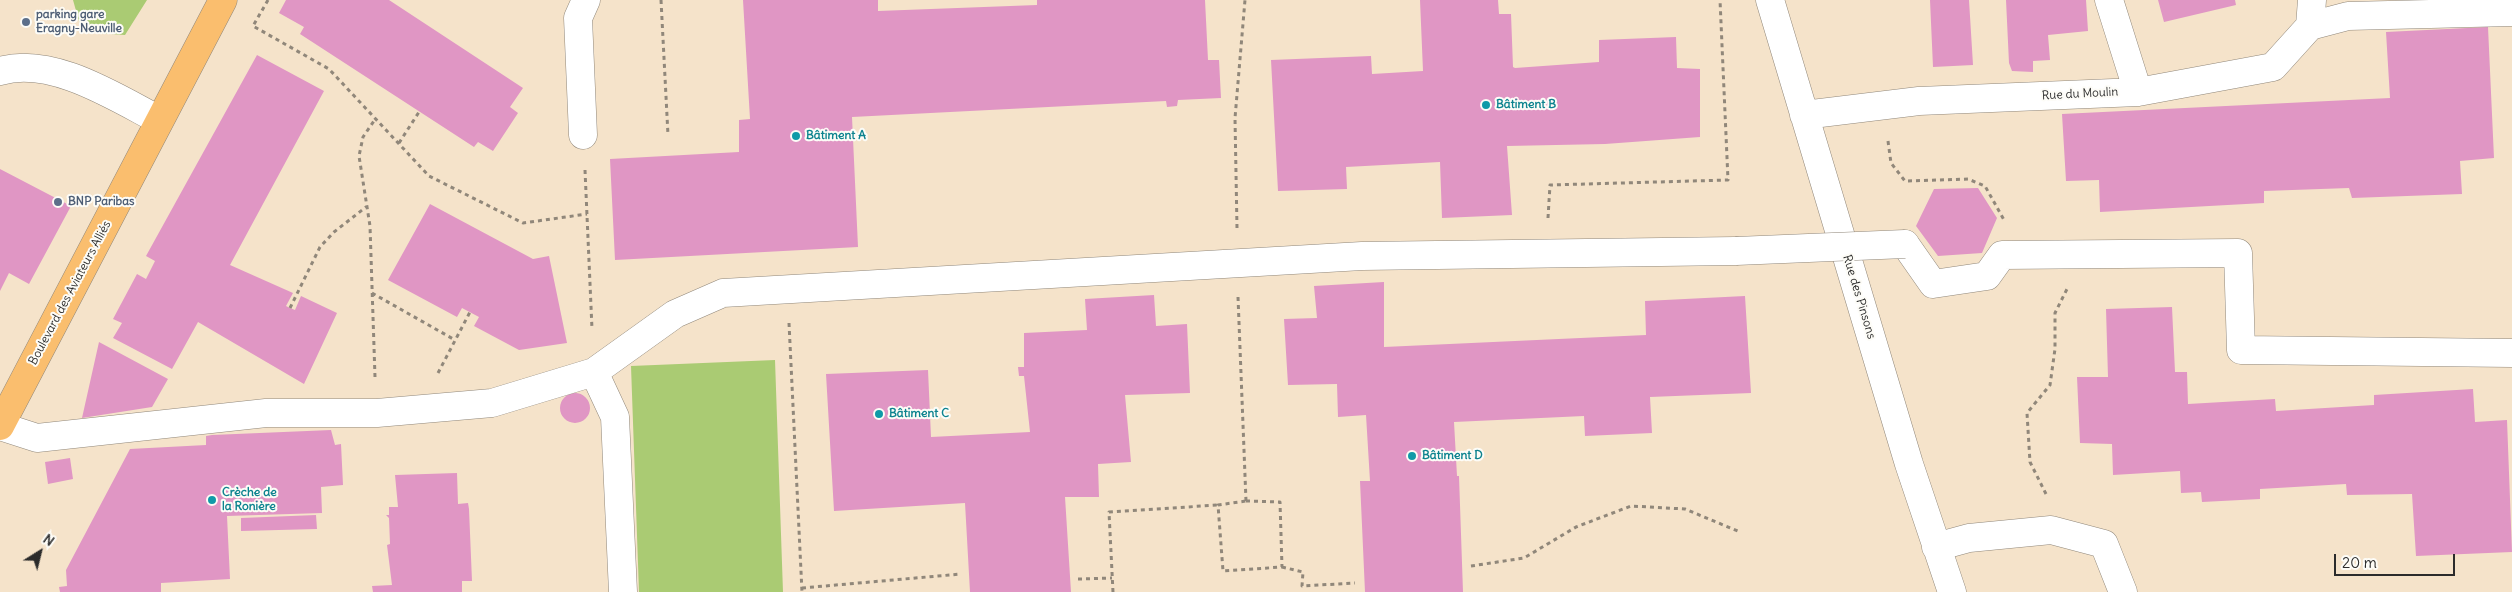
<!DOCTYPE html>
<html>
<head>
<meta charset="utf-8">
<style>
  body { margin:0 }
  #map { position:relative; width:2512px; height:592px; overflow:hidden; background:#f5e3ca; font-family:Delius,sans-serif }
  canvas { display:block }
  .north { position:absolute; left:15px; top:527px; width:50px; height:50px; -webkit-text-stroke:4px #fdfcf7; paint-order:stroke; rotate:36deg; font-size:14px; font-weight:700; line-height:20px; text-align:center; color:#2b2b2b }
  .north::after { content:''; display:block; margin:auto; width:18px; height:22px; background:#2b2b2b; clip-path:polygon(50% 0,100% 100%,50% 72%,0 100%) }
  .scale { position:absolute; left:2334px; top:554px; width:121px; height:22px; box-sizing:border-box; border:2px solid #2b2b2b; border-top:0; padding-left:6px; font-size:15px; line-height:18px; white-space:nowrap; color:#2b2b2b; -webkit-text-stroke:4px #fdfcf7; paint-order:stroke }
</style>
</head>
<body>
<div id="map">
<canvas width="2512" height="592"></canvas>
<div class="north">N</div>
<div class="scale">20 m</div>
</div>
<script>
const c = document.querySelector('canvas').getContext('2d');
c.lineJoin = 'round';
function fill(path, color) { c.fillStyle = color; c.fill(path, 'evenodd'); }
function strokePath(path, color, width, dash) { c.strokeStyle = color; c.lineWidth = width; c.lineCap = dash ? 'butt' : 'round'; c.setLineDash(dash || []); c.stroke(path); }
function drawText(font, color, halo, rows, align = 'center') {
  c.font = font + ' Delius,sans-serif'; c.lineWidth = 4; c.setLineDash([]); c.textBaseline = 'middle'; c.strokeStyle = halo; c.fillStyle = color; for (const [text, x, y, turn = 0] of rows) {
    c.save(); c.translate(x, y); c.rotate((+turn || 0) * Math.PI / 180); c.textAlign = isNaN(turn) ? turn : align; if (halo) c.strokeText(text, 0, 0); c.fillText(text, 0, 0); c.restore();
  }
}
fill(new Path2D(`
  M73 0H147L125 35 82 32Z
  M775 360 783 592H639L631 366Z`), '#aacb73');
fill(new Path2D(`
  M286 0H389L523 88 510 107 518 113 493 151 478 142 474 147 300 34 304 27 279 13Z
  M743 0H878V11L1037 5V0H1205L1208 60H1219L1221 98 1178 100 1177 106 1167 107 1166 101 852 117 858 247 615 260 610 159 739 152V120L750 119Z
  M1420 0H1498L1499 14H1511L1513 67 1515 68 1599 62V40L1676 37 1677 68 1700 69V137L1605 144 1507 146 1512 215 1442 218 1440 162 1346 167 1347 189 1278 191 1271 60 1371 56 1372 74 1423 71Z
  M1930 0H1969L1973 65 1933 67Z
  M2006 0H2086L2088 31 2048 35 2050 60 2033 61V72L2012 71 2009 63Z
  M2158 0H2235L2236 5 2164 22Z
  M2488 27 2494 158 2460 161 2462 194 2352 198 2349 188 2264 191V203L2100 212 2099 180 2066 181 2062 114 2390 98 2386 32Z
  M257 55 324 91 230 265 293 293 286 306 290 308 295 310 301 296 337 313 304 384 198 322 172 369 113 338 122 323 113 319 137 274 146 279 155 261 146 256Z
  M0 169 71 206 29 284 9 273 0 291Z
  M1978 188 1997 218 1982 253 1938 256 1916 226 1934 189Z
  M430 204 533 259 549 256 567 343 519 350 474 326 479 317 462 308 457 317 388 280Z
  M1384 282V347L1646 335 1645 301 1745 296 1751 393 1650 397 1652 433 1585 436 1584 416 1454 422 1457 476H1459L1463 592H1365L1360 481H1370L1366 415 1338 417 1337 384 1288 385 1284 319 1317 318 1314 286Z
  M1154 295 1156 326 1187 324 1190 393 1125 395 1131 462 1098 464 1099 497H1065L1071 592H970L965 503 834 511 826 374 928 370 931 437 1030 432 1024 376H1019L1018 367H1024V333L1087 330 1085 299Z
  M2172 307 2175 372H2187L2188 404 2275 399 2276 411 2374 405V395L2473 389 2475 422 2507 420 2512 552 2416 556 2412 494 2347 495 2346 484 2260 489V499L2202 502 2201 492 2181 493 2180 471 2113 475 2112 444 2080 443 2077 377H2108L2106 309Z
  M99 342 168 379 152 407 82 418Z
  M560 408a15 15 0 1 1 30 0a15 15 0 1 1-30 0Z
  M331 430 335 445 341 444 343 485 321 487 322 513 227 516 230 579 161 583V592H60L59 587 67 586 66 570 130 449 206 445V436L212 435Z
  M70 458 73 479 48 484 45 462Z
  M457 473 458 504 468 503 469 509 472 581H462V592H373L372 586 392 585 387 545 390 544 389 518 386 515H389V507H398L395 475Z
  M316 515 317 529 241 531V518Z`), '#e096c4');
const minor = new Path2D(`
  M1770 0 1909 464 1952 592
  M2109 0 2138 92
  M2310 26 2348 16 2512 12
  M0 71C52 56 115 97 159 120
  M1804 115 1919 101 2138 92 2273 67 2310 26 2312 0
  M583 135 578 18 586 0
  M1905 244 1933 284 1987 276 2002 255 2238 253 2241 350 2512 353
  M594 372 615 417 623 592
  M0 426 37 438 266 413H377L492 403 594 372 675 314 723 293 1362 256 1736 251
  M1936 547 1969 538 2051 530 2104 544 2123 592`);
const major = new Path2D(`
  M0 426 223 0`);
strokePath(minor, '#90877a', 29);
strokePath(major, '#90877a', 29);
strokePath(new Path2D(`
  M268 0 253 26 329 69 429 176 523 223 587 214
  M661 0 668 135
  M1888 141 1891 163 1905 181 1968 179 1985 186 2004 220
  M399 143 419 112
  M585 170 592 329
  M1548 218 1550 185 1728 180 1720 0
  M1237 228 1235 118 1245 0
  M372 293 455 340
  M1238 297 1246 501
  M290 308 320 247 334 232 366 207
  M789 323 802 592
  M438 373 470 312
  M375 377 370 226 359 156 363 137 376 118
  M2046 494 2030 462 2027 413 2050 385 2055 349V313L2067 289
  M1246 501 1280 502 1282 567 1223 571 1218 505Z
  M1471 566 1524 558 1576 527 1631 506 1685 509 1740 532
  M1282 567 1303 572 1302 586 1355 583
  M1078 579 1112 578
  M802 588 961 574
  M1113 592 1109 512 1218 505`), '#90877a', 3, [4, 4]);
strokePath(minor, '#fff', 28);
strokePath(major, '#fabe6e', 28);
const minorBridge = new Path2D(`
  M1736 251 1905 244`);
strokePath(minorBridge, '#90877a', 29, []);
strokePath(minorBridge, '#fff', 28);
for (const [x, y, r, color] of [
  [26,22,5,"#5c6f8a"],
  [1486,105,5,"#0f9aa8"],
  [796,136,5,"#0f9aa8"],
  [58,202,5,"#5c6f8a"],
  [879,414,5,"#0f9aa8"],
  [1412,456,5,"#0f9aa8"],
  [212,500,5,"#0f9aa8"]
]) { const dot = new Path2D(); dot.arc(x, y, r, 0, 2 * Math.PI); c.fillStyle = color; c.fill(dot); strokePath(dot, '#fdfcf7', 2); }
drawText('bold 12px', '#4e5e75', '#fdfcf7', [
  ["parking gare",36,15],
  ["Eragny-Neuville",36,29],
  ["BNP Paribas",68,202]
], 'left');
drawText('12px', '#2b2b2b', '#fdfcf7', [
  ["Rue du Moulin",2080,94,-3],
  ["Boulevard des Aviateurs Alliés",70,293,-62],
  ["Rue des Pinsons",1859,297,73]
]);
drawText('bold 12px', '#0d838f', '#fdfcf7', [
  ["Bâtiment B",1496,105],
  ["Bâtiment A",806,136],
  ["Bâtiment C",889,414],
  ["Bâtiment D",1422,456],
  ["Crèche de",222,493],
  ["la Ronière",222,507]
], 'left');
</script>
</body>
</html>
